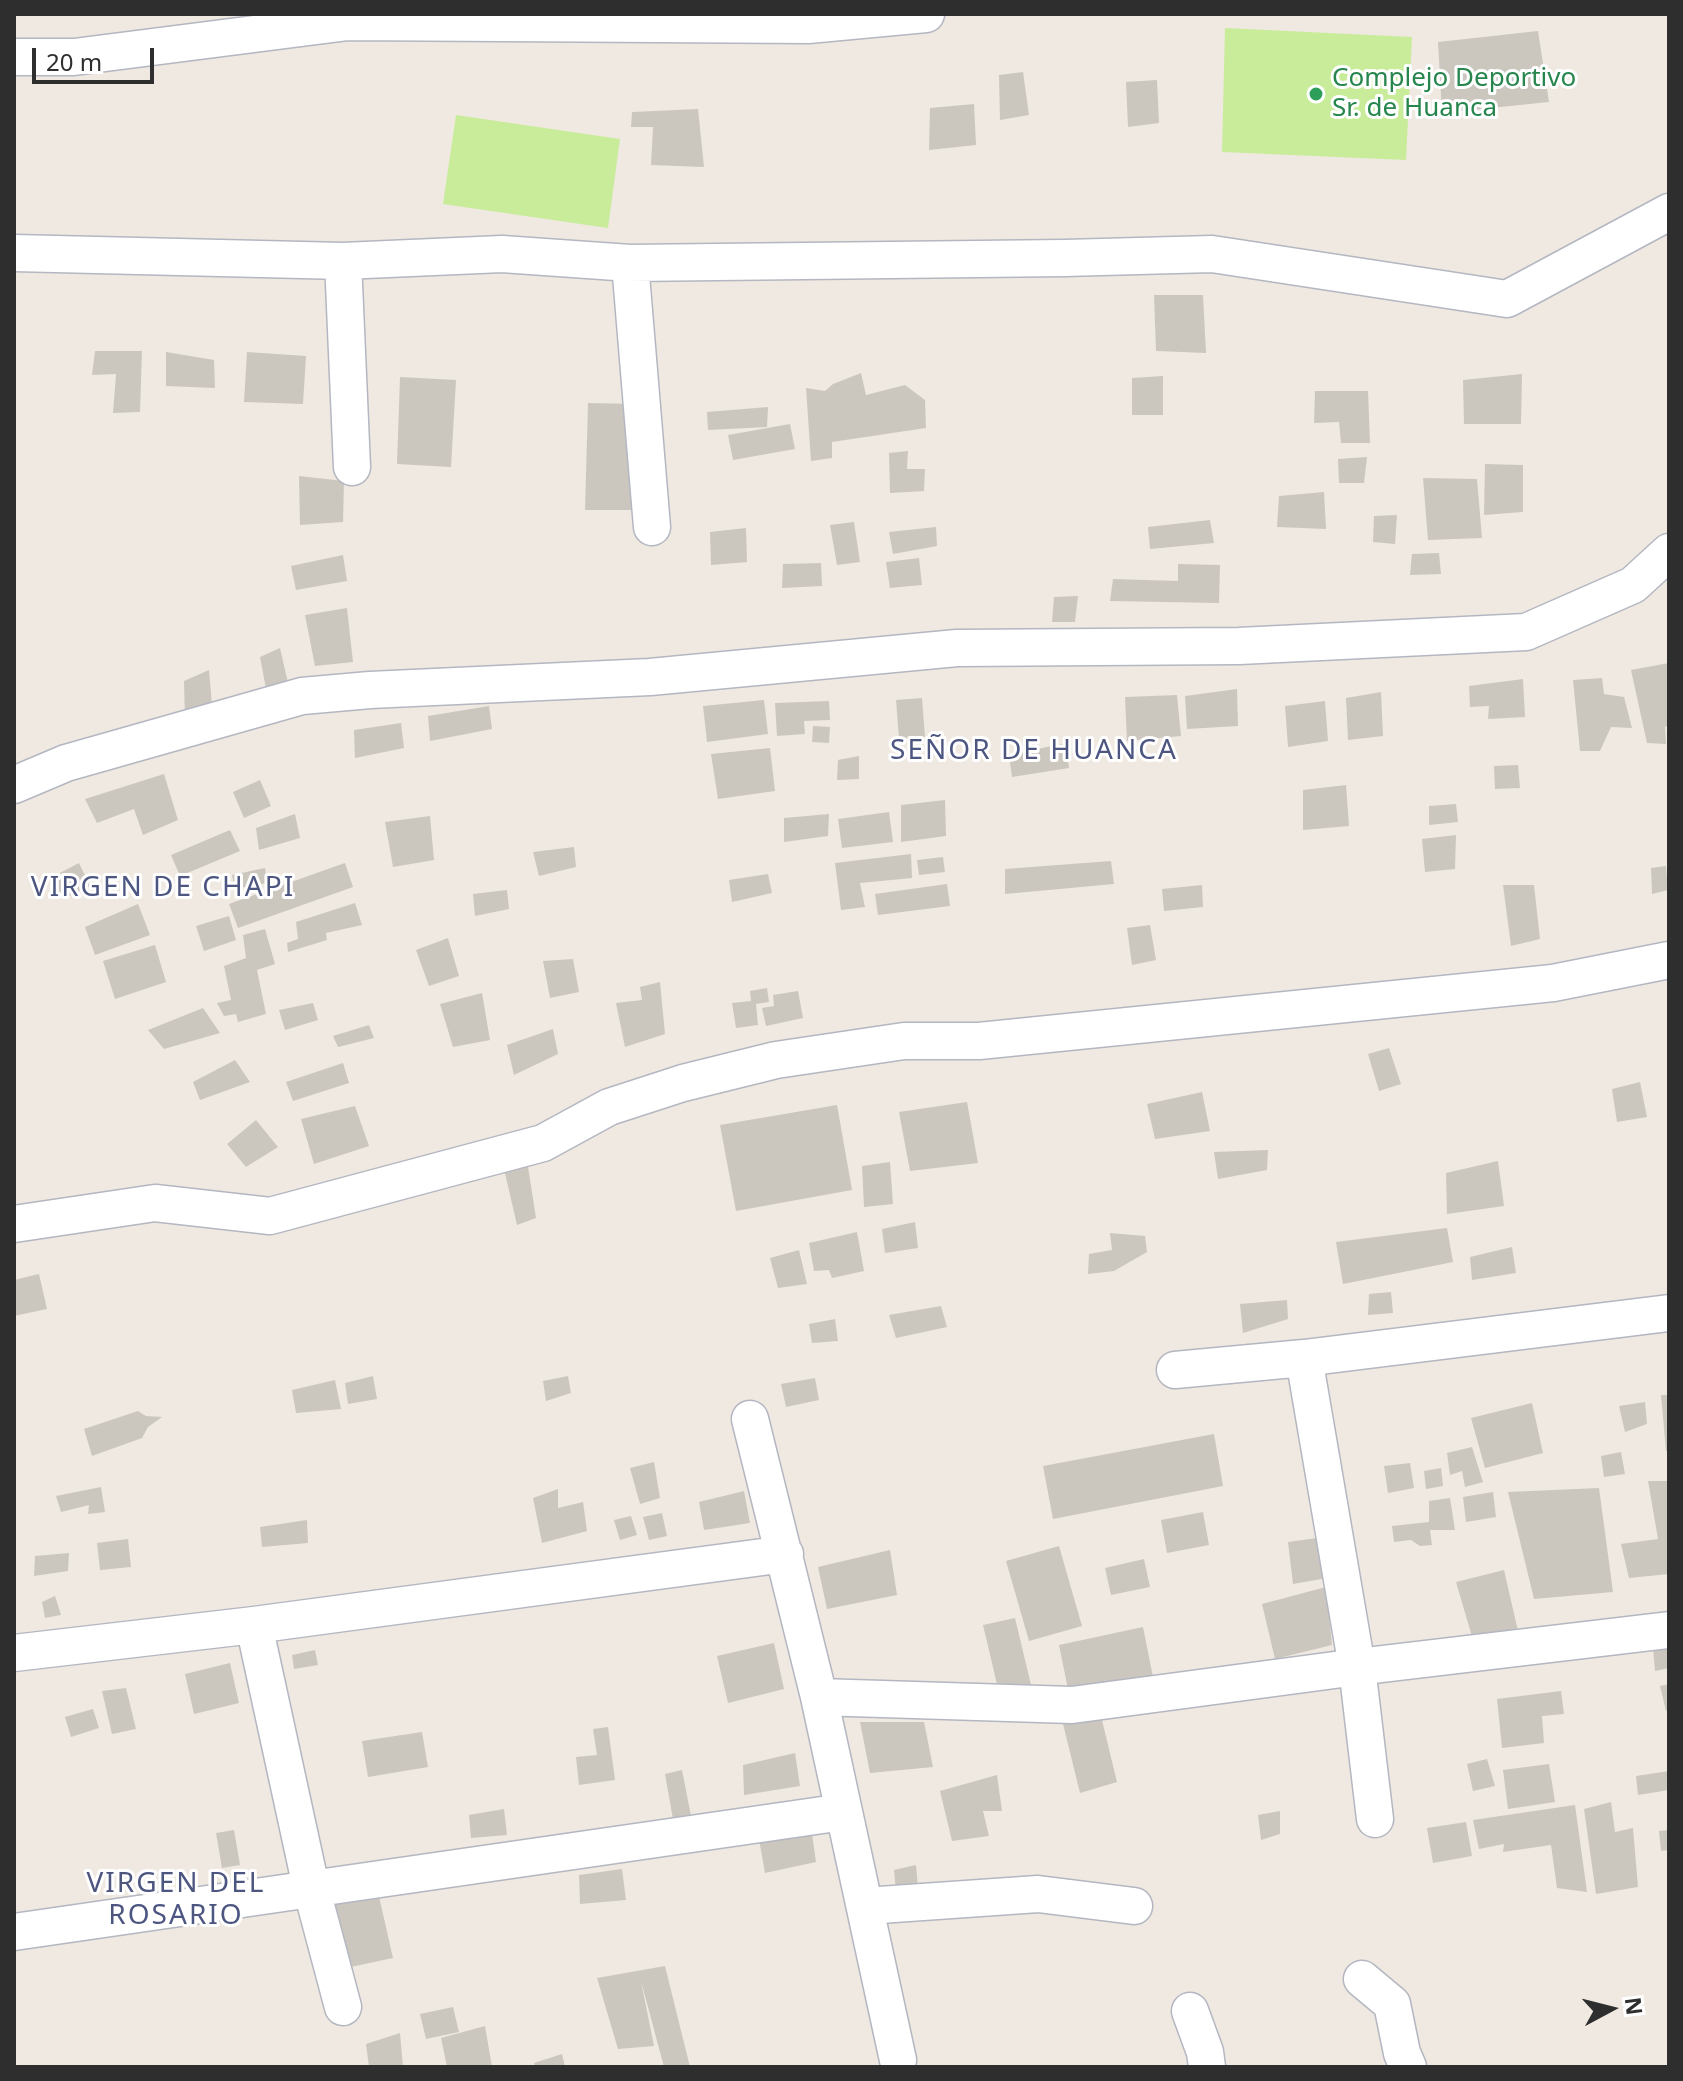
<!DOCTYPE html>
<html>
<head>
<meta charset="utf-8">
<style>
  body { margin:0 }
  #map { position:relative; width:1683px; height:2081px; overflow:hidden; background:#efe9e1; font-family:"Noto Sans",sans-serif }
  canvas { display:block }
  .frame { position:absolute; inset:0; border:16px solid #2e2e2e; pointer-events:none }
  .north { position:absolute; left:1571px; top:1969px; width:80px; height:80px; -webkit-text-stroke:6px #fff; paint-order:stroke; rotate:83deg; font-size:22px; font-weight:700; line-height:32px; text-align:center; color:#2e2e2e }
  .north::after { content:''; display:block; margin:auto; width:28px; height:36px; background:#2e2e2e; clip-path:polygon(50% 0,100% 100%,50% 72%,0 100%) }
  .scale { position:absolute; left:32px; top:48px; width:122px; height:36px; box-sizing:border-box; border:4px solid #2e2e2e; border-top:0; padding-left:10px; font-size:24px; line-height:28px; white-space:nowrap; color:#2e2e2e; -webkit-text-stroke:6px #fff; paint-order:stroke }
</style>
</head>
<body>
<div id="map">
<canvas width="1683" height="2081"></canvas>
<div class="frame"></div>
<div class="north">N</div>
<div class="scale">20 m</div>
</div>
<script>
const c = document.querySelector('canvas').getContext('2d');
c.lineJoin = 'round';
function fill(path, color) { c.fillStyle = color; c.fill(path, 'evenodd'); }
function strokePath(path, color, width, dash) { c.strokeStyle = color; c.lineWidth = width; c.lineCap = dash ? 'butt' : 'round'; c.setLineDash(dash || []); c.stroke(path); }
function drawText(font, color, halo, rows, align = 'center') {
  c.font = font + ' "Noto Sans",sans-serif'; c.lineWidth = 6; c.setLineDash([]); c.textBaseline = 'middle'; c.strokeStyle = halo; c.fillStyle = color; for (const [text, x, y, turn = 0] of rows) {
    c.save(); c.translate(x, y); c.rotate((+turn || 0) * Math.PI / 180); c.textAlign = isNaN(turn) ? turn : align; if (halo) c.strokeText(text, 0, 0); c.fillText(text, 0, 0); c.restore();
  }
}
fill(new Path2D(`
  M1225 28 1412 37 1406 160 1222 152Z
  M456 115 620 139 608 228 443 204Z`), '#c9ec9a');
fill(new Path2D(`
  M1538 31 1549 102 1442 113 1438 42Z
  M1023 72 1029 115 1000 120 999 75Z
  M1157 80 1159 123 1128 127 1126 82Z
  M974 104 976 145 929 150 930 108Z
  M698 109 704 167 651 165 653 127H631L632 112Z
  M1154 295H1203L1206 353 1156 351Z
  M95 351H142L140 412 113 413 116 374 92 375Z
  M166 352 214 360 215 388 166 386Z
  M247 352 306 356 303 404 244 402Z
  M861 373 866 395 905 385 925 400 926 428 832 442V458L811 461 806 388 825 391 833 384Z
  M1522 374 1521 424H1464L1463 380Z
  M1163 376V415H1132V378Z
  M400 377 456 380 451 467 397 464Z
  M1315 391H1368L1370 443H1341L1339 422 1314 423Z
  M588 403 642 404 646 510H585Z
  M768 407 767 427 708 430 707 412Z
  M790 424 795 449 733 460 728 435Z
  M908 451 907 469H925L924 491 890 493 889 453Z
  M1367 457 1364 483H1339L1338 459Z
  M1485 464 1523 465V512L1484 515Z
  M299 476 344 481 343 522 300 525Z
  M1423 478 1477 479 1482 538 1428 540Z
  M1324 492 1326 529 1277 527 1279 496Z
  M1397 515 1395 544 1373 542 1374 516Z
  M1210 520 1214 543 1150 549 1148 527Z
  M854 522 860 562 837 565 830 525Z
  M936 527 937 546 893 554 889 532Z
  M746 528 747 562 711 565 710 532Z
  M1439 553 1441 574 1410 575 1412 554Z
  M343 555 347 581 296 590 291 566Z
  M919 558 922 585 890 588 886 562Z
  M821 563 822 586 782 588 783 564Z
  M1178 564 1220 565 1219 603 1110 601 1113 579 1178 581Z
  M1078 596 1075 622H1052L1054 597Z
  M347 608 353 662 315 666 305 615Z
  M280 648 289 687 267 694 260 657Z
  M1669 663V725L1665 727 1666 744 1647 743 1631 670Z
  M209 670 212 705 185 722 184 681Z
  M1602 678 1604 694 1624 697 1632 728 1611 727 1600 751H1580L1573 680Z
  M1523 679 1525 717 1488 719 1489 706 1470 707 1469 686Z
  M1237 689 1238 726 1187 729 1185 696Z
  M1381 692 1383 736 1348 740 1346 698Z
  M1177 695 1181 736 1127 741 1125 697Z
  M922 698 925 737 899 739 896 700Z
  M764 700 768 734 707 742 703 706Z
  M829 701 830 720 804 721 805 734 777 736 775 703Z
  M1325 701 1328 741 1288 747 1285 706Z
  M489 706 492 729 430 741 428 716Z
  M401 723 404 748 355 758 354 730Z
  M813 726 830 727 829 743 812 742Z
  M1066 743 1069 768 1012 777 1009 755Z
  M770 748 775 791 718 799 711 754Z
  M859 756V779L837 780 838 760Z
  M1518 765 1520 788 1495 789 1494 766Z
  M164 774 178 820 143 835 134 809 97 823 85 799Z
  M260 780 271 806 244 818 233 792Z
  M1346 785 1349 826 1303 830V790Z
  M945 800 946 836 901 842V805Z
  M1456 804 1458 822 1429 825V806Z
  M889 812 893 842 842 848 838 819Z
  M295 814 300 838 259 850 256 828Z
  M829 814 828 836 784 842V818Z
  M430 816 434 860 393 867 385 822Z
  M230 830 240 851 180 876 171 855Z
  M1456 835 1455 869 1425 872 1422 839Z
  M574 847 576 867 539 876 533 852Z
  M911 854 912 878 860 883 865 907 841 910 835 863Z
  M943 857 945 872 919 875 917 860Z
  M1111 861 1114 884 1005 894V869Z
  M79 863 90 886 63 899 52 877Z
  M345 863 353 887 238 928 229 904Z
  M1666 866 1668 890 1652 894 1651 868Z
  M265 868 267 883 235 889 232 875Z
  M768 874 772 893 732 902 729 880Z
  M947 884 950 906 878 915 875 894Z
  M1202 885 1203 907 1164 911 1162 889Z
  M1503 885H1534L1540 939 1511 946Z
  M507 890 509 909 475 916 473 894Z
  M355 903 362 925 326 933 327 940 288 952 287 943 298 939 296 922Z
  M138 904 150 935 95 955 85 927Z
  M229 916 236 940 204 951 196 926Z
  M1150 925 1156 960 1132 965 1127 928Z
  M265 929 275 964 257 970 266 1014 238 1022 236 1014 224 1016 217 1003 231 1000 224 966 246 958 243 935Z
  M448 938 459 976 429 986 416 950Z
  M155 945 166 982 115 999 103 961Z
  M573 959 579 992 550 998 543 961Z
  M660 982 665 1034 625 1047 616 1003 642 1000 640 987Z
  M767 988 769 1002 756 1004 758 1025 736 1028 732 1003 751 1001 750 991Z
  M798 991 803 1018 766 1026 762 1008 774 1006 773 995Z
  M482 993 490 1040 453 1047 440 1004Z
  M313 1003 318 1020 285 1030 279 1010Z
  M203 1008 220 1033 164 1049 148 1030Z
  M369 1025 374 1038 338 1047 333 1036Z
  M553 1029 558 1054 514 1075 507 1045Z
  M1389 1048 1401 1084 1379 1091 1368 1054Z
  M235 1060 250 1082 200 1100 193 1082Z
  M343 1063 349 1083 293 1101 286 1082Z
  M1640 1082 1647 1117 1617 1122 1612 1089Z
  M1202 1092 1210 1131 1155 1139 1147 1104Z
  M967 1102 978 1163 910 1171 899 1112Z
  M837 1105 852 1190 736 1211 720 1125Z
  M355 1106 369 1146 314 1164 301 1119Z
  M256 1120 278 1147 246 1167 227 1144Z
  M1268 1150 1267 1170 1218 1179 1214 1152Z
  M527 1160 536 1218 517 1225 504 1169Z
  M1498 1161 1504 1206 1447 1214 1446 1173Z
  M890 1162 893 1204 864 1207 862 1166Z
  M915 1222 918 1248 885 1253 882 1229Z
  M1447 1228 1453 1262 1343 1284 1336 1242Z
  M857 1232 864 1271 832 1278 829 1270 814 1271 809 1243Z
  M1110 1233 1145 1236 1147 1252 1114 1271 1088 1274 1089 1254 1112 1250Z
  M1512 1247 1516 1273 1472 1280 1470 1257Z
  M799 1250 807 1284 778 1288 770 1258Z
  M39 1274 47 1309 14 1316V1280Z
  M1391 1292 1393 1313 1368 1315 1369 1294Z
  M1287 1300 1288 1319 1243 1333 1240 1304Z
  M941 1306 947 1327 896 1338 889 1315Z
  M835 1319 838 1341 812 1343 809 1324Z
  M373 1376 377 1399 348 1404 345 1383Z
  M568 1376 571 1393 546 1401 543 1381Z
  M815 1378 819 1400 786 1407 781 1384Z
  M335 1380 341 1409 296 1413 292 1390Z
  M1661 1395H1669V1451H1666Z
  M1645 1402 1647 1424 1625 1432 1619 1406Z
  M1532 1403 1543 1453 1485 1468 1471 1418Z
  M138 1411 146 1416 162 1417 148 1427 142 1438 92 1456 84 1429Z
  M1214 1434 1223 1486 1053 1519 1043 1466Z
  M1472 1447 1483 1482 1465 1487 1462 1471 1450 1475 1447 1453Z
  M1621 1452 1625 1474 1604 1477 1601 1456Z
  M654 1462 660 1498 640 1504 630 1468Z
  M1410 1463 1414 1488 1388 1493 1384 1466Z
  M1441 1468 1443 1486 1426 1489 1424 1471Z
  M1648 1481H1669V1574L1629 1578 1621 1544 1658 1539Z
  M101 1487 105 1512 88 1514 89 1505 61 1512 56 1496Z
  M1599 1488 1613 1592 1534 1599 1508 1492Z
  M558 1489V1508L583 1502 587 1531 542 1543 533 1498Z
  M744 1491 750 1523 704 1530 699 1502Z
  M1493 1492 1496 1517 1466 1522 1463 1497Z
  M1450 1498 1455 1530H1430L1432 1545 1420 1546 1411 1540 1394 1542 1392 1526 1429 1522V1501Z
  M1203 1512 1209 1545 1167 1553 1161 1520Z
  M662 1513 667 1536 649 1540 643 1517Z
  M631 1516 637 1535 620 1540 614 1520Z
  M307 1520 308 1543 262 1547 260 1527Z
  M1324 1537 1327 1578 1293 1584 1288 1542Z
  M128 1539 131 1567 100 1570 97 1543Z
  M1059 1546 1082 1626 1029 1641 1006 1561Z
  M890 1550 897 1595 827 1609 818 1567Z
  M69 1553 68 1571 34 1576 35 1556Z
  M1144 1559 1150 1587 1111 1595 1105 1568Z
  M1504 1570 1518 1631 1473 1640 1456 1582Z
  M1326 1587 1332 1645 1275 1659 1262 1604Z
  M55 1596 61 1615 45 1618 42 1602Z
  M1015 1618 1032 1689 1000 1697 983 1625Z
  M1143 1627 1153 1677 1069 1694 1059 1645Z
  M774 1643 784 1689 728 1703 717 1656Z
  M1669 1644V1668L1655 1671 1653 1647Z
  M315 1650 318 1665 294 1669 292 1655Z
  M230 1663 239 1703 194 1714 185 1674Z
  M1669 1684V1710L1666 1711 1660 1686Z
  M126 1688 136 1729 112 1734 102 1691Z
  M1561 1691 1564 1714 1542 1716 1544 1743 1502 1748 1497 1699Z
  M93 1709 99 1728 71 1737 65 1717Z
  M1101 1716 1117 1782 1080 1793 1062 1720Z
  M860 1722H924L933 1767 870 1773Z
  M608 1727 615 1780 579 1785 576 1757 597 1755 593 1729Z
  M422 1732 428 1767 368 1777 362 1741Z
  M795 1753 800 1786 744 1795 743 1765Z
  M1487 1759 1495 1786 1473 1791 1467 1764Z
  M1549 1764 1555 1802 1508 1809 1503 1770Z
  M682 1770 692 1821 674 1825 665 1774Z
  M1669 1771V1790L1638 1795 1636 1776Z
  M997 1775 1002 1811H983L989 1836 952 1841 940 1791Z
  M1611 1802 1615 1832 1633 1828 1638 1887 1596 1894 1584 1809Z
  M1575 1805 1587 1892 1557 1888 1551 1845 1503 1852 1504 1844 1479 1849 1473 1820Z
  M504 1809 507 1835 471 1838 469 1815Z
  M1280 1811V1834L1261 1840 1258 1815Z
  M1466 1822 1472 1856 1433 1863 1427 1828Z
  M811 1827 816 1862 765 1873 759 1839Z
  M234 1830 240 1865 222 1868 216 1833Z
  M1669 1830V1850L1661 1851 1659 1831Z
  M916 1865 919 1899 897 1902 894 1870Z
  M622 1869 626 1900 580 1904 579 1875Z
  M378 1892 393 1958 346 1968 331 1905Z
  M665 1966 690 2067H664L641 1981 654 2046 618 2049 597 1978Z
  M453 2007 459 2032 426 2039 420 2014Z
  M485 2026 492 2067H447L441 2038Z
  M400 2033 403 2067H369L366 2044Z
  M562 2054 565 2067H535L534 2063Z`), '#cbc7bf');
const minor = new Path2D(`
  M14 57H74L348 22 808 25 926 14
  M14 253 343 261 502 254 630 263 1065 258 1212 254 1507 299 1669 212
  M343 261 352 467
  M630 263 652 527
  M14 785 66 763 302 696 370 690 650 677 957 648 1239 646 1526 632 1633 585 1669 552
  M14 1224 155 1203 270 1216 543 1143 609 1107 683 1083 776 1060 904 1041H979L1553 983 1669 960
  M1304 1358 1357 1667 1375 1819
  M1175 1370 1304 1358 1669 1313
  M750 1419 819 1697 898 2060
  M254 1625 311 1887 343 2007
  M14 1653 254 1625 785 1554
  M819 1697 1072 1705 1357 1667 1669 1630
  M865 1906 1038 1894 1134 1906
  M14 1932 843 1812
  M1362 1979 1392 2004 1402 2053 1408 2067
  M1190 2011 1205 2052 1207 2067`);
strokePath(minor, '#b4b7c1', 39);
strokePath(minor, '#fff', 36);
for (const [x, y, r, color] of [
  [1316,94,8,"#2e9e5b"]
]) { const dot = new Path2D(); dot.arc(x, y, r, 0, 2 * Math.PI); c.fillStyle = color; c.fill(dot); strokePath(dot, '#fff', 3); }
drawText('26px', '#27864d', '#fff', [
  ["Complejo Deportivo",1332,79],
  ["Sr. de Huanca",1332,109]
], 'left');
c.letterSpacing = '2px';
drawText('28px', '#4d5680', '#fff', [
  ["SEÑOR DE HUANCA",1034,751],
  ["VIRGEN DE CHAPI",163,888],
  ["VIRGEN DEL",176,1884],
  ["ROSARIO",176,1916]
]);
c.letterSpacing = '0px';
</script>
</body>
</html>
